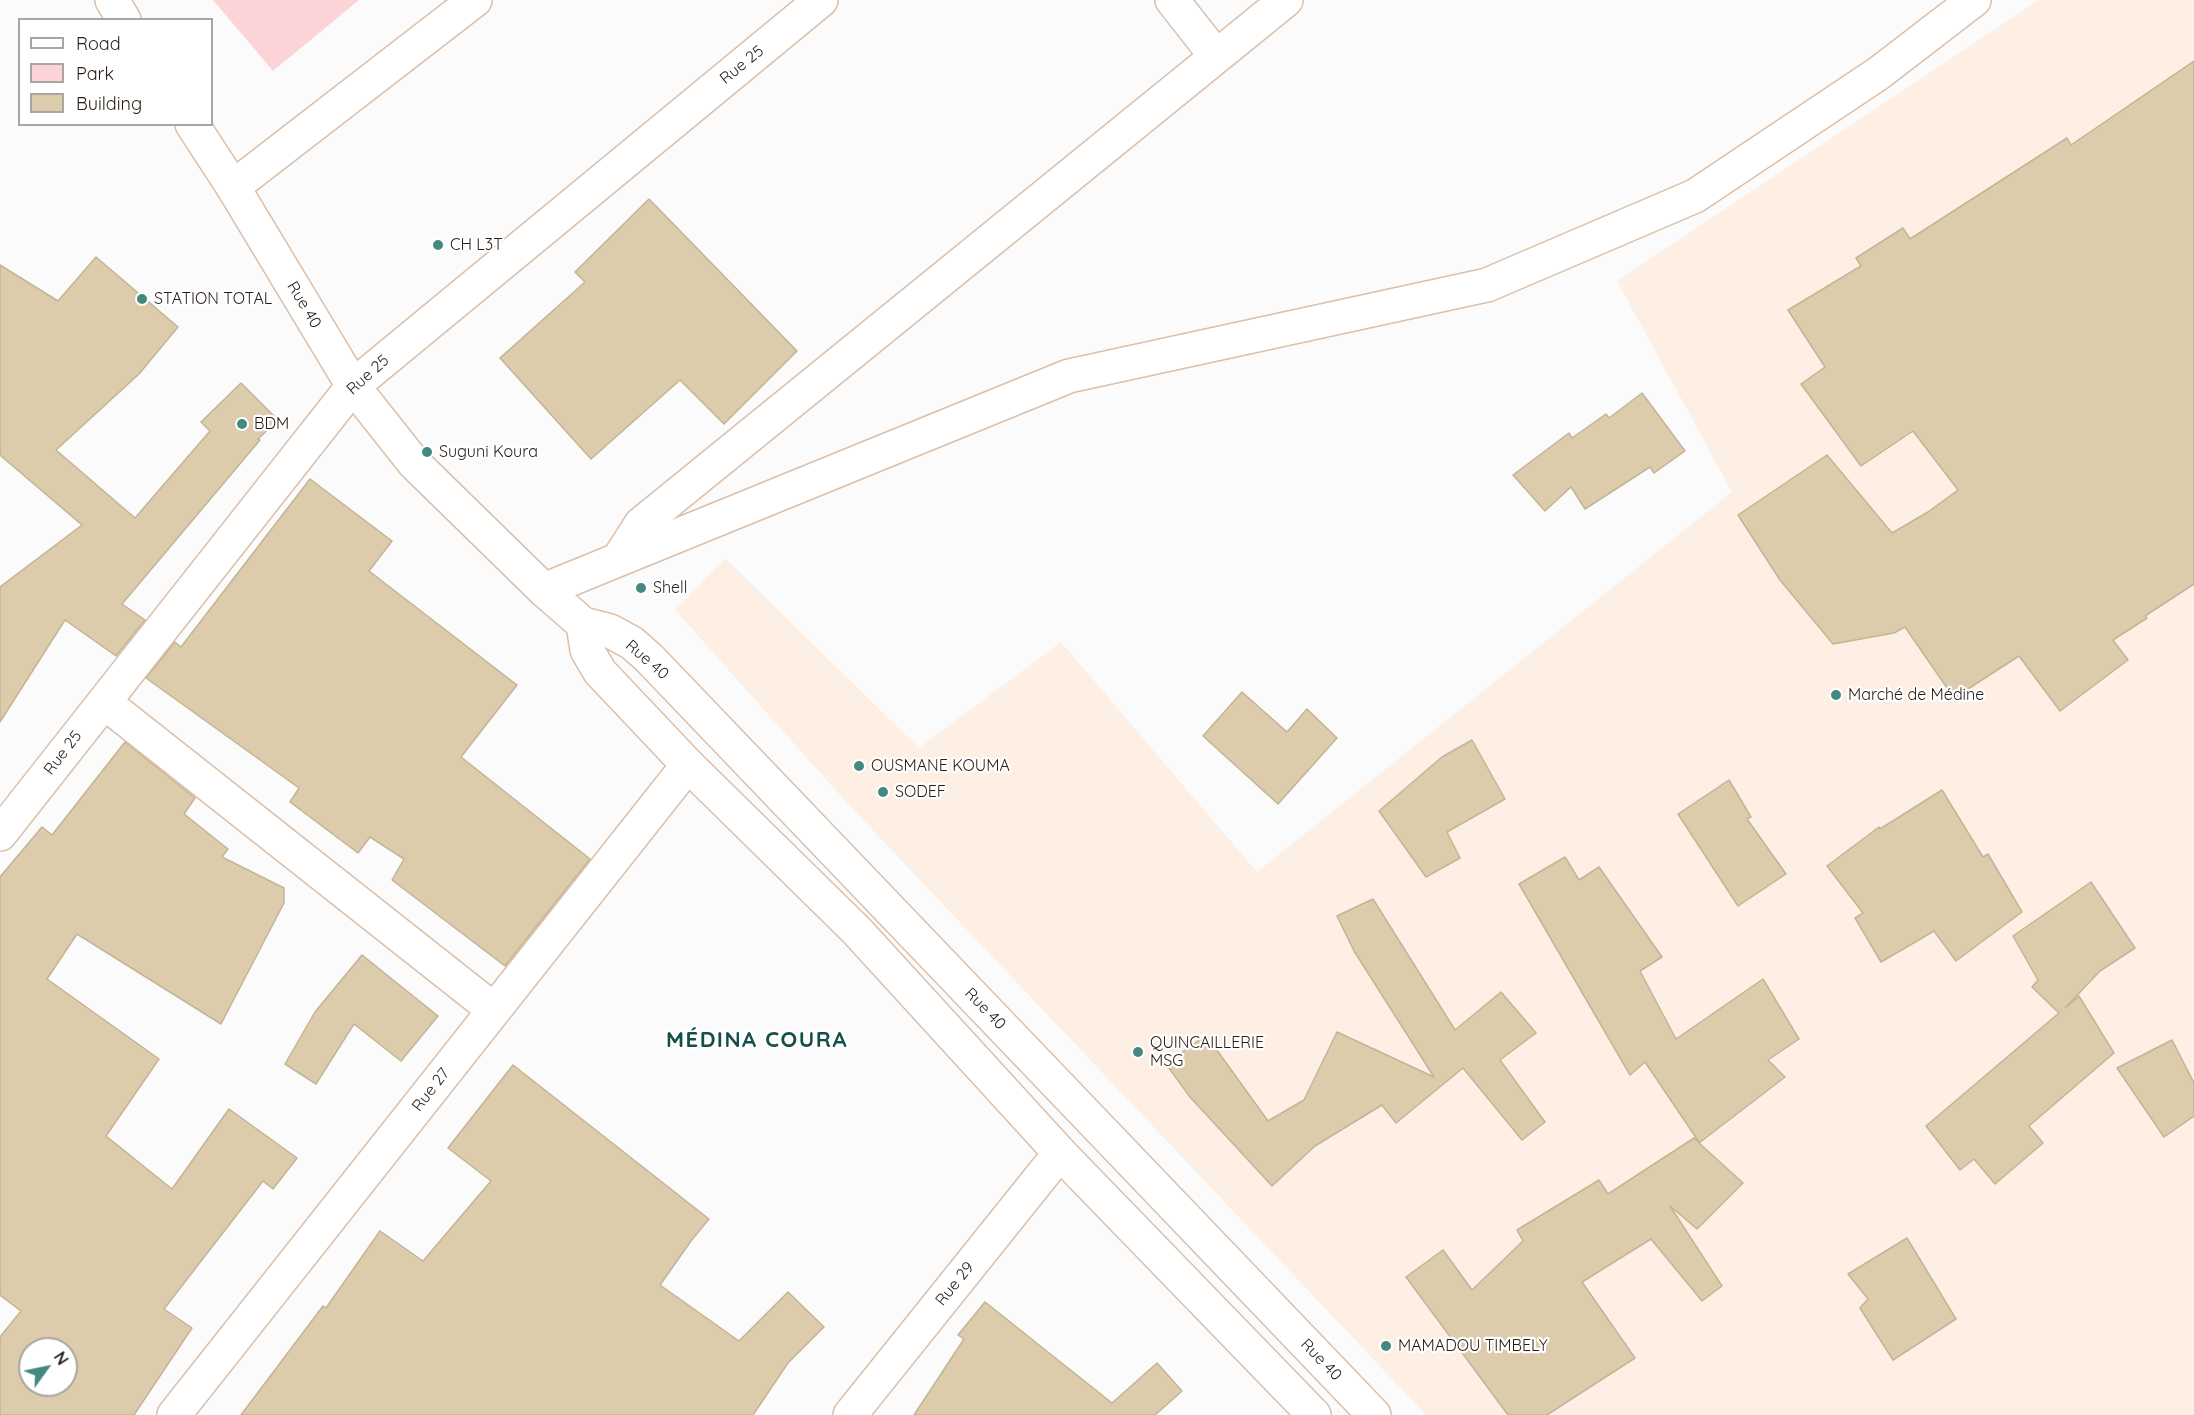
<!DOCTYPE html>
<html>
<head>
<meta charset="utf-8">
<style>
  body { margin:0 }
  #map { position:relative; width:2194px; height:1415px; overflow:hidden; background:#fbfbfb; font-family:Quicksand,sans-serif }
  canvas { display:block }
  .legend { position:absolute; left:18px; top:18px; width:195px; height:108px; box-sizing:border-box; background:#fff; border:2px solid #a9a5a1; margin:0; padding:8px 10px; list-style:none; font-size:18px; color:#281d15 }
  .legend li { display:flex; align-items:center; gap:12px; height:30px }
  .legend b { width:30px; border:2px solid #a9a5a1 }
  .north { position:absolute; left:18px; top:1337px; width:60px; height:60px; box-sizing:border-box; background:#fff; border:2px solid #a9a5a1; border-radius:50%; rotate:57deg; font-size:16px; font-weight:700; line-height:24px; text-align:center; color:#281d15 }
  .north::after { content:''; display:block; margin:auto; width:21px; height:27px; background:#44897f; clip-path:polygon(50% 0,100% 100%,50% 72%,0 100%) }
</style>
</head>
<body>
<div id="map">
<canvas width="2194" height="1415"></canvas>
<ul class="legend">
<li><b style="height:8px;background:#fff"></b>Road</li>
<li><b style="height:16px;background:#fcd4d8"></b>Park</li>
<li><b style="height:16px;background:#dcccac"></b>Building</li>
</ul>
<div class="north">N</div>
</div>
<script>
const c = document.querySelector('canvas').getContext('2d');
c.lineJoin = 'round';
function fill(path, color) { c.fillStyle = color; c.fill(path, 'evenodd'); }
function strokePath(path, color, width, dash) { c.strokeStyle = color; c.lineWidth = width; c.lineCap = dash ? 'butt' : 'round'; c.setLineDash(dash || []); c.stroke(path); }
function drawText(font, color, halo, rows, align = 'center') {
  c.font = font + ' Quicksand,sans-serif'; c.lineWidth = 4.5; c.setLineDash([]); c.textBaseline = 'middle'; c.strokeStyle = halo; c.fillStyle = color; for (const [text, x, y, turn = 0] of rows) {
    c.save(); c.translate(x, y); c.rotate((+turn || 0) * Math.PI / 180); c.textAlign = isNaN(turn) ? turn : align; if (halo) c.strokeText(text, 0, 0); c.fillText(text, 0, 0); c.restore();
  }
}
fill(new Path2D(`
  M2039 0H2194V1415H1426L848 804 675 610 725 558 919 748 1061 642 1257 872 1732 492 1617 281Z`), '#feefe4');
fill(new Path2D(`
  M213 0H359L273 71Z`), '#fcd4d8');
const building = new Path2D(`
  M2194 61V584L2145 616 2147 618 2113 640 2128 660 2060 711 2019 656 1954 698 1905 627 1894 633 1833 644 1780 580 1738 515 1827 455 1892 533 1928 512 1958 490 1913 431 1861 466 1801 384 1825 367 1788 310 1861 266 1856 258 1903 228 1910 239 2067 138 2071 145Z
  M649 199 797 351 724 424 680 380 591 459 500 358 585 282 575 272Z
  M96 257 178 327 139 374 56 450 135 518 210 431 201 422 241 383 278 420 258 439 260 440 122 604 145 620 116 656 65 620 0 722V587L82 525 0 455V265L58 301Z
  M1642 393 1685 451 1654 473 1650 467 1585 509 1571 487 1545 511 1513 475 1569 433 1572 438 1606 414 1609 418Z
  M310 479 392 541 369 571 517 685 461 757 590 859 505 966 392 880 404 859 370 837 358 853 290 802 299 788 146 678 175 642 181 647Z
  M1242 692 1287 732 1307 709 1337 738 1278 804 1203 736Z
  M1472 740 1505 799 1447 832 1460 858 1426 877 1379 811 1442 757Z
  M125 742 195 798 184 814 228 849 222 857 284 888V903L221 1024 77 934 47 979 159 1059 106 1136 172 1189 229 1109 297 1158 273 1189 263 1181 164 1309 192 1328 134 1415H0V1337L21 1311 0 1295V877L42 827 52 835ZM30 1349H66V1385H30Z
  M1729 780 1751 817 1747 819 1786 874 1738 906 1678 814Z
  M1942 790 1983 857 1988 854 2022 912 1956 961 1934 931 1881 962 1855 918 1863 913 1827 866 1879 827 1880 829Z
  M1565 857 1579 880 1599 867 1662 957 1640 971 1676 1039 1763 979 1799 1039 1768 1060 1785 1077 1699 1143 1743 1183 1697 1229 1670 1206 1722 1286 1702 1301 1651 1239 1582 1282 1635 1358 1547 1415H1508L1406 1277 1443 1250 1472 1290 1523 1241 1517 1230 1599 1180 1608 1194 1694 1138 1699 1142 1645 1062 1630 1075 1519 884Z
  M2091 882 2135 948 2100 971 2065 1008 2079 996 2114 1053 2029 1126 2043 1143 1995 1184 1974 1159 1960 1170 1926 1126 2059 1013 2032 987 2038 980 2013 936Z
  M1373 899 1455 1030 1501 992 1536 1033 1500 1060 1545 1122 1522 1140 1463 1068 1396 1123 1382 1105 1315 1146 1272 1186 1190 1097 1166 1064 1206 1035 1268 1121 1304 1100 1337 1032 1434 1077 1354 951 1337 916Z
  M362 955 438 1016 401 1061 354 1024 316 1084 285 1064 315 1012Z
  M2172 1040 2194 1083V1116L2164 1137 2117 1068Z
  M513 1065 709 1219 691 1241 660 1285 739 1341 788 1292 824 1327 788 1363 753 1415H241L323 1306 326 1308 380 1231 423 1261 491 1181 448 1148Z
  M1907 1238 1956 1319 1893 1360 1860 1308 1868 1299 1848 1274Z
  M985 1302 1112 1403 1157 1363 1182 1391 1155 1415H914L964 1339 958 1335Z`);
fill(building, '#dcccac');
strokePath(building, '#c3b495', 1.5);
const street = new Path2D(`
  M1172 0 1216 56
  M233 187 475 0
  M618 560 641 524 1286 0
  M544 590 1069 376 1487 285 1695 196 1879 73 1974 0
  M104 702 494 1010
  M0 834 353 386 821 0
  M174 1415 688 765
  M850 1415 1060 1153`);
const secondary = new Path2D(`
  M112 0 124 20
  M192 124 233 187 353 386 414 463 544 590 583 624 610 631 632 643 649 658 1374 1415
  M583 624 587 650 600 672 688 765 857 931 1060 1153 1314 1415`);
strokePath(street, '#dcbfa8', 36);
strokePath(secondary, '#dcbfa8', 36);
strokePath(street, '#fff', 33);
strokePath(secondary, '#fff', 33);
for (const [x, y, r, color] of [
  [438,245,6,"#44897f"],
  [142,299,6,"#44897f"],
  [242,424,6,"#44897f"],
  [427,452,6,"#44897f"],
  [641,588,6,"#44897f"],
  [1836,695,6,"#44897f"],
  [859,766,6,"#44897f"],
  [883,792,6,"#44897f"],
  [1138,1052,6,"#44897f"],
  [1386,1346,6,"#44897f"]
]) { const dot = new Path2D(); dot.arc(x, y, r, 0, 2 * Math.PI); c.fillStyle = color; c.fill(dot); strokePath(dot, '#fff', 2); }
drawText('16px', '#281d15', '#fff', [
  ["Rue 25",742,65,-39],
  ["Rue 40",304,305,59],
  ["Rue 25",368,375,-42],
  ["Rue 40",647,660,41],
  ["Rue 25",63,753,-52],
  ["Rue 40",985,1009,46],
  ["Rue 27",431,1090,-52],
  ["Rue 29",955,1284,-51],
  ["Rue 40",1321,1360,46]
]);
drawText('16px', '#281d15', '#fff', [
  ["CH L3T",450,245],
  ["STATION TOTAL",154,299],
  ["BDM",254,424],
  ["Suguni Koura",439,452],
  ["Shell",653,588],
  ["Marché de Médine",1848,695],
  ["OUSMANE KOUMA",871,766],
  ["SODEF",895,792],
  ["QUINCAILLERIE",1150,1043],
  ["MSG",1150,1061],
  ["MAMADOU TIMBELY",1398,1346]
], 'left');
c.letterSpacing = '1.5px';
drawText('bold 22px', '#154f47', '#fff', [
  ["MÉDINA COURA",757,1040]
]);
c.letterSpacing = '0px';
</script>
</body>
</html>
